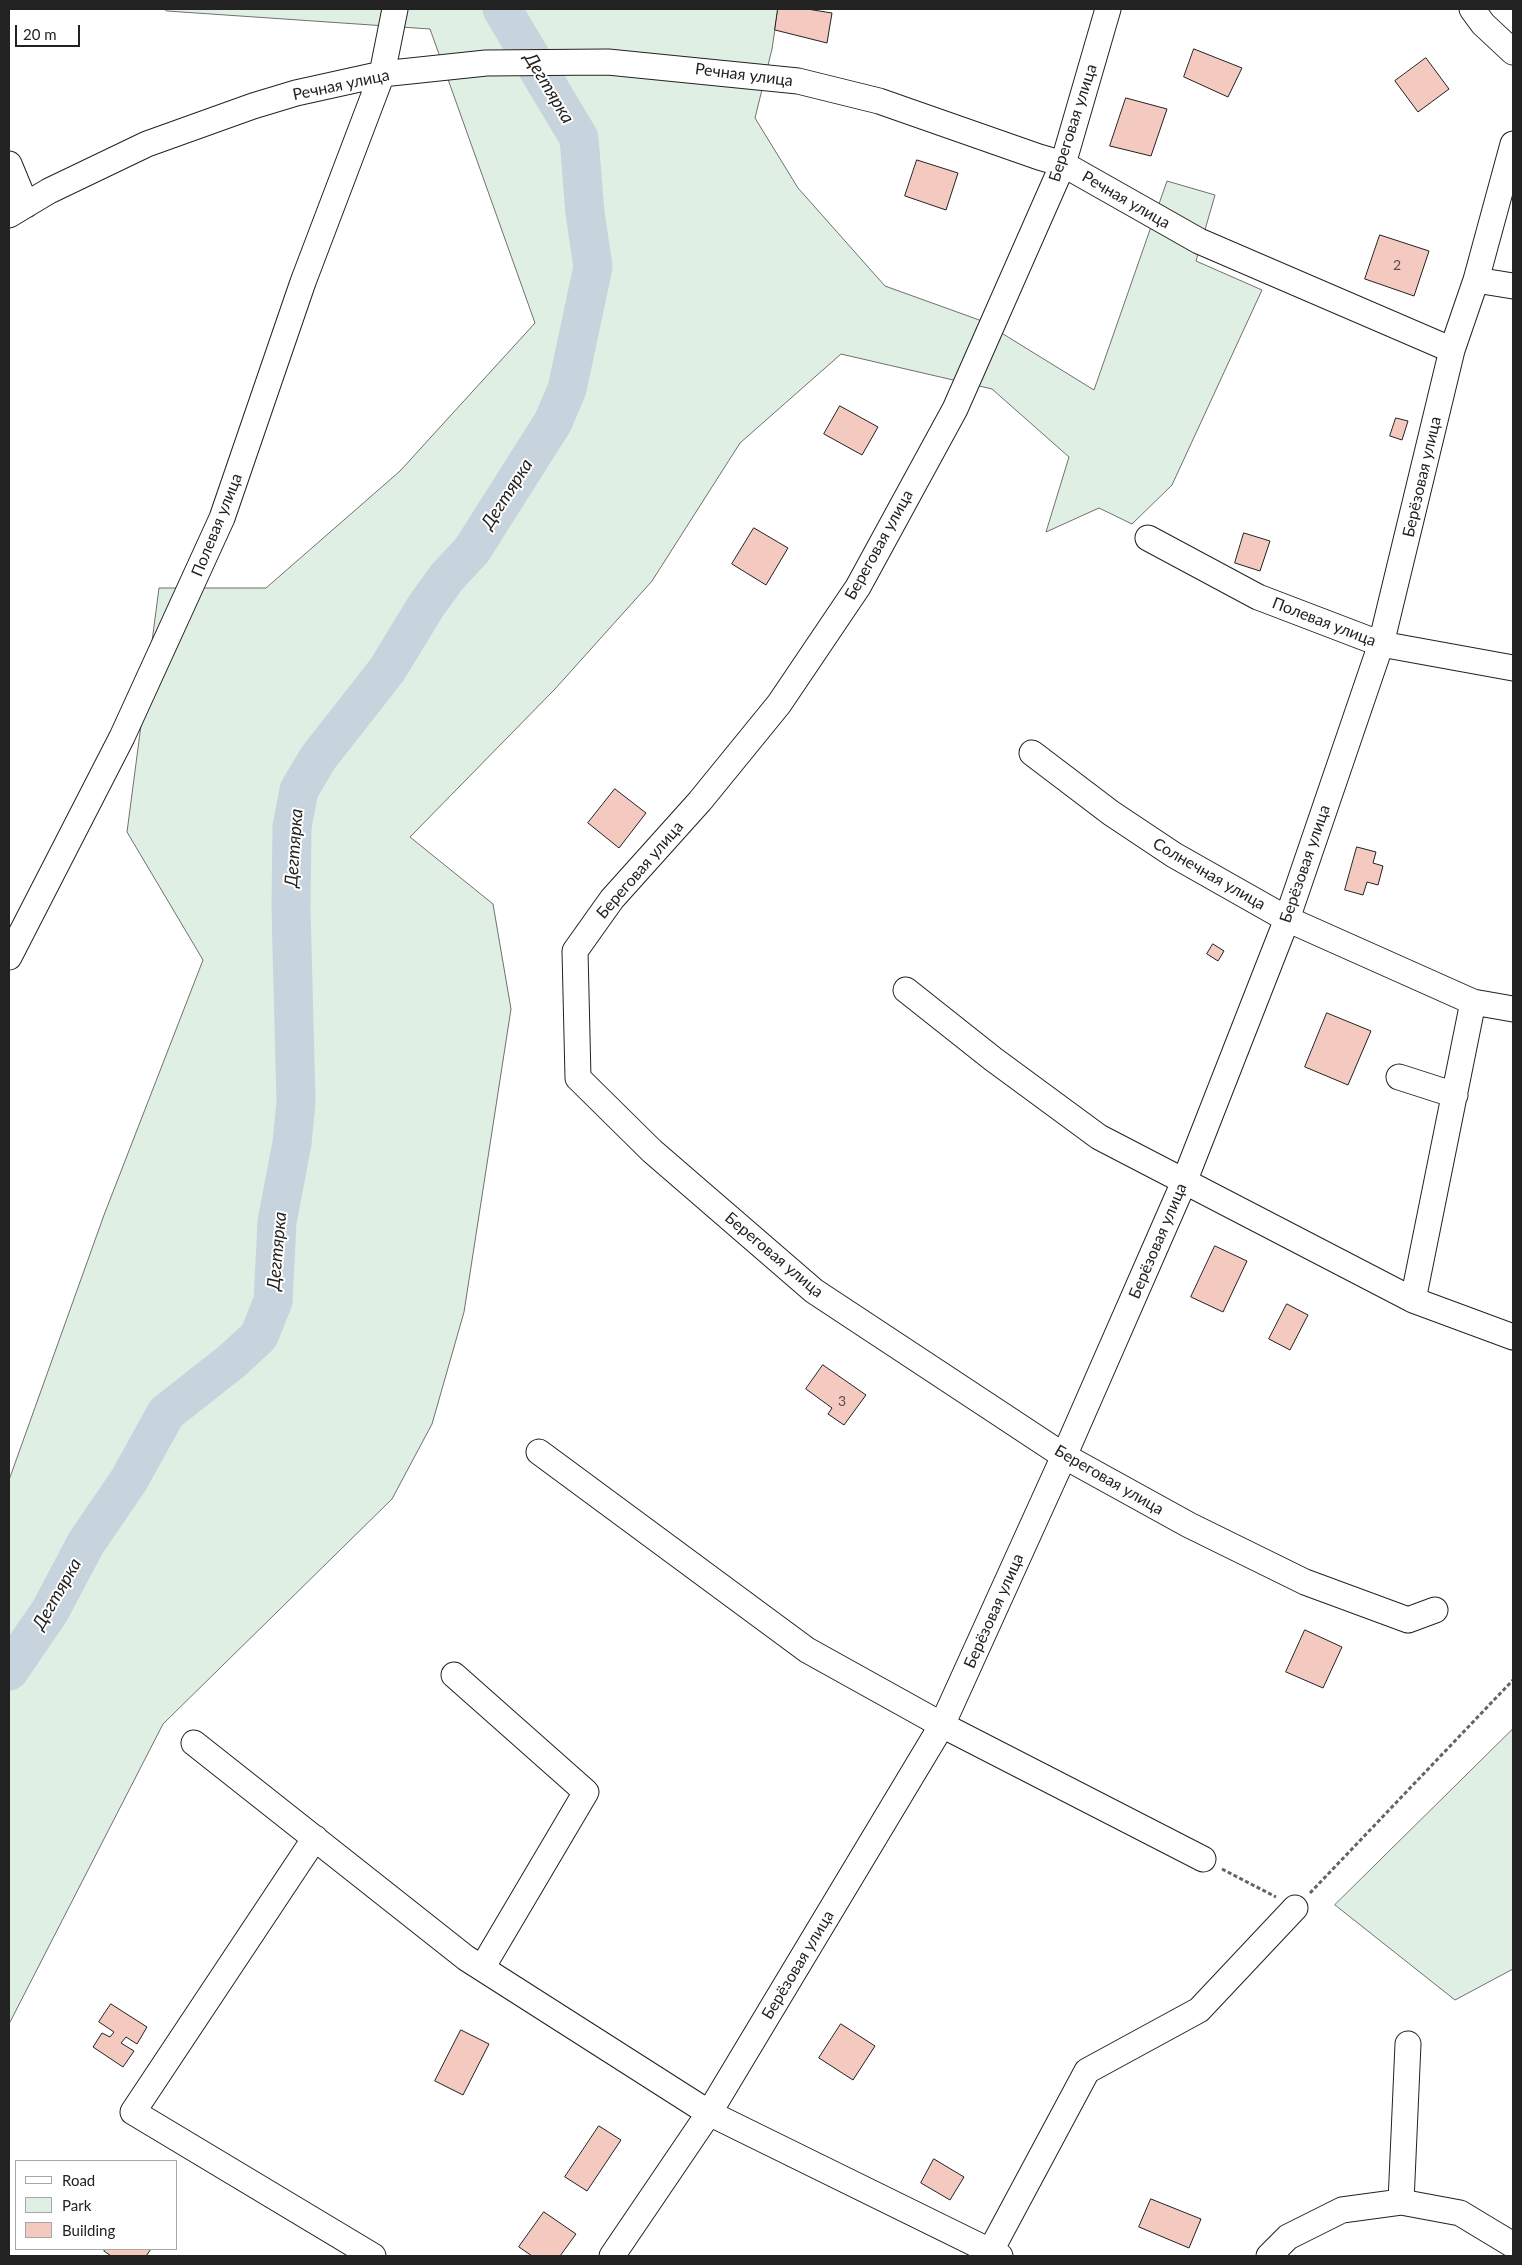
<!DOCTYPE html>
<html>
<head>
<meta charset="utf-8">
<style>
  body { margin:0 }
  #map { position:relative; width:1522px; height:2265px; overflow:hidden; background:#fff; font-family:Lato,sans-serif }
  canvas { display:block }
  .frame { position:absolute; inset:0; border:10px solid #222; pointer-events:none }
  .legend { position:absolute; left:15px; top:2160px; width:162px; height:90px; box-sizing:border-box; background:#fff; border:1px solid #a7a7a7; margin:0; padding:6px 9px; list-style:none; font-size:15px; color:#222 }
  .legend li { display:flex; align-items:center; gap:10px; height:25px }
  .legend b { width:25px; border:1px solid #a7a7a7 }
  .scale { position:absolute; left:15px; top:25px; width:65px; height:22px; box-sizing:border-box; border:2px solid #222; border-top:0; padding-left:6px; font-size:15px; line-height:18px; white-space:nowrap; color:#222; -webkit-text-stroke:4px #fff; paint-order:stroke }
</style>
</head>
<body>
<div id="map">
<canvas width="1522" height="2265"></canvas>
<div class="frame"></div>
<ul class="legend">
<li><b style="height:6px;background:#fff"></b>Road</li>
<li><b style="height:14px;background:#e0efe3"></b>Park</li>
<li><b style="height:14px;background:#f3c9c0"></b>Building</li>
</ul>
<div class="scale">20 m</div>
</div>
<script>
const c = document.querySelector('canvas').getContext('2d');
c.lineJoin = 'round';
function fill(path, color) { c.fillStyle = color; c.fill(path, 'evenodd'); }
function strokePath(path, color, width, dash) { c.strokeStyle = color; c.lineWidth = width; c.lineCap = dash ? 'butt' : 'round'; c.setLineDash(dash || []); c.stroke(path); }
function drawText(font, color, halo, rows, align = 'center') {
  c.font = font + ' Lato,sans-serif'; c.lineWidth = 4; c.setLineDash([]); c.textBaseline = 'middle'; c.strokeStyle = halo; c.fillStyle = color; for (const [text, x, y, turn = 0] of rows) {
    c.save(); c.translate(x, y); c.rotate((+turn || 0) * Math.PI / 180); c.textAlign = isNaN(turn) ? turn : align; if (halo) c.strokeText(text, 0, 0); c.fillText(text, 0, 0); c.restore();
  }
}
const green = new Path2D(`
  M164 9H778L772 49 755 118 798 188 885 286 982 321 1094 390 1167 181 1215 195 1196 261 1262 290 1172 485 1132 524 1099 508 1046 532 1069 457 992 389 841 354 740 443 652 581 555 689 410 837 493 904 511 1009 464 1312 432 1424 392 1499 163 1724 9 2024V1480L104 1215 203 960 127 832 159 588H266L400 471 535 323 430 29 167 11Z
  M1513 1729V1969L1455 2000 1335 1905Z`);
fill(green, '#e0efe3');
strokePath(green, '#6f6f6f', 1);
strokePath(new Path2D(`
  M9 1671 50 1611 86 1543 129 1480 166 1413 232 1361 259 1336 273 1301 277 1222 292 1143 296 1102 291 908 292 827 299 790 318 758 387 670 426 606 447 577 472 550 553 422 567 389 593 267 585 213 579 138 502 9`), '#c7d3dd', 39);
const building = new Path2D(`
  M778 9H807L832 13 827 43 775 30Z
  M1194 49 1242 68 1228 97 1184 77Z
  M1426 58 1449 89 1418 112 1395 81Z
  M1126 98 1167 109 1151 156 1110 146Z
  M917 160 958 173 946 210 905 196Z
  M1380 235 1429 251 1414 296 1365 279Z
  M840 406 878 427 862 455 824 434Z
  M1396 418 1408 421 1402 440 1390 436Z
  M754 528 788 548 766 585 732 564Z
  M1244 533 1270 541 1260 571 1235 563Z
  M615 789 646 813 619 848 588 823Z
  M1357 847 1376 852 1373 863 1383 866 1378 885 1367 882 1363 895 1345 890Z
  M1213 944 1224 951 1218 961 1207 954Z
  M1327 1013 1371 1031 1348 1085 1305 1067Z
  M1215 1246 1247 1261 1223 1312 1191 1297Z
  M1287 1304 1308 1315 1290 1350 1269 1339Z
  M823 1365 866 1395 844 1425 828 1414 832 1408 806 1389Z
  M1305 1630 1342 1647 1323 1688 1286 1672Z
  M111 2004 147 2027 137 2044 126 2037 121 2043 134 2051 123 2067 93 2047 102 2033 110 2037 114 2032 99 2022Z
  M841 2024 875 2046 853 2080 819 2058Z
  M461 2030 489 2044 463 2095 435 2081Z
  M599 2126 621 2140 587 2191 565 2177Z
  M934 2159 964 2177 950 2200 921 2183Z
  M1151 2199 1201 2219 1189 2248 1139 2227Z
  M544 2212 576 2234 560 2256H532L519 2247Z
  M106 2249H151L146 2256H111L104 2251Z`);
fill(building, '#f3c9c0');
strokePath(building, '#222', 1);
const minor = new Path2D(`
  M1108 9 1063 164 955 409 858 587 779 704 700 801 612 899 575 951 578 1078 652 1151 814 1291 1064 1456 1189 1525 1305 1582 1408 1620 1435 1610
  M1472 9 1483 24 1513 52
  M9 164 26 205
  M9 215 49 191 147 144 253 106 296 93 382 74 486 63 608 62 798 81 879 101 1039 157 1063 164 1199 241 1452 350
  M1476 280 1513 286
  M1148 538 1258 597 1381 644 1513 668
  M1032 753 1111 813 1174 855 1287 919 1473 1002 1513 1009
  M9 957 122 737 222 518 303 282 382 74 395 9
  M906 990 993 1059 1099 1137 1413 1300 1513 1337
  M1399 1077 1455 1095
  M1413 1300 1473 1002
  M539 1452 807 1650 942 1725 1203 1859
  M454 1675 586 1792 482 1968
  M194 1743 466 1958 709 2113 1000 2256
  M315 1838 133 2112 373 2256
  M1401 2202 1408 2044
  M990 2252 1087 2071 1199 2010 1295 1908
  M612 2256 709 2113 942 1725 1064 1456 1184 1182 1287 919 1381 644 1452 350 1476 280 1513 144
  M1269 2256 1288 2237 1342 2210 1401 2202 1460 2213 1513 2245`);
strokePath(minor, '#222', 27);
strokePath(new Path2D(`
  M1222 1869 1276 1897
  M1310 1893 1513 1680`), '#646464', 3, [4, 2.5]);
strokePath(minor, '#fff', 25);
drawText('14px', '#564c4a', null, [
  ["2",1397,265],
  ["3",842,1401]
]);
drawText('16px', '#222', '#fff', [
  ["Речная улица",744,75,7],
  ["Речная улица",341,85,-12],
  ["Береговая улица",1073,123,-72],
  ["Речная улица",1126,200,30],
  ["Берёзовая улица",1422,477,-77],
  ["Полевая улица",217,525,-68],
  ["Береговая улица",879,545,-61],
  ["Полевая улица",1324,622,21],
  ["Берёзовая улица",1305,864,-71],
  ["Береговая улица",640,870,-49],
  ["Солнечная улица",1209,874,30],
  ["Берёзовая улица",1158,1241,-67],
  ["Береговая улица",774,1255,40],
  ["Береговая улица",1109,1480,30],
  ["Берёзовая улица",994,1611,-66],
  ["Берёзовая улица",798,1965,-59]
]);
drawText('italic 18px', '#222', '#fff', [
  ["Дегтярка",549,88,59],
  ["Дегтярка",507,494,-57],
  ["Дегтярка",294,848,-86],
  ["Дегтярка",277,1251,-85],
  ["Дегтярка",57,1594,-60]
]);
</script>
</body>
</html>
